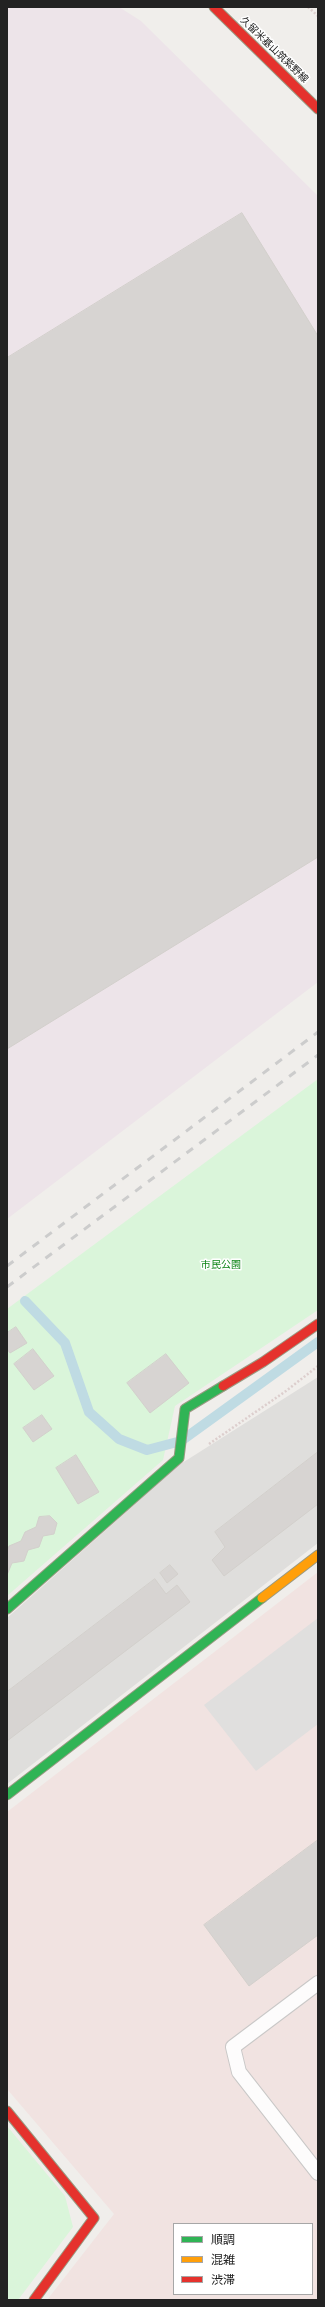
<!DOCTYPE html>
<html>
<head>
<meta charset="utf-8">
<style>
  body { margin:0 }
  #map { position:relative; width:325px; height:2307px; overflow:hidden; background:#f0eeeb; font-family:"Archivo Narrow","Noto Sans JP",sans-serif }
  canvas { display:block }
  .frame { position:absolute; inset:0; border:8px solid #222; pointer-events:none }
  .legend { position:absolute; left:173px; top:2223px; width:140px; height:72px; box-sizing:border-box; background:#fff; border:1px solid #a7a7a7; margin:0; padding:5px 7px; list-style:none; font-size:12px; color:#222 }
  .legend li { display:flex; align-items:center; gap:8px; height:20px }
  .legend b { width:20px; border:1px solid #a7a7a7 }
</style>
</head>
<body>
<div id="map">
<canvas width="325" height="2307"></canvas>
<div class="frame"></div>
<ul class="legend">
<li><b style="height:5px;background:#30b455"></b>順調</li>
<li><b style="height:5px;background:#ff9f0a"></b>混雑</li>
<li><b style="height:5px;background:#e5322d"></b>渋滞</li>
</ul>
</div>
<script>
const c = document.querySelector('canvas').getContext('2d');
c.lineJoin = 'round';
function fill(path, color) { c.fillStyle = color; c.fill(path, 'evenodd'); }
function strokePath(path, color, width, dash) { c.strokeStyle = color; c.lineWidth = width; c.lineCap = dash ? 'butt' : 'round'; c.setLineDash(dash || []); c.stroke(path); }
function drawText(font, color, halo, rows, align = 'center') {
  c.font = font + ' "Archivo Narrow","Noto Sans JP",sans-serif'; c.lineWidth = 3; c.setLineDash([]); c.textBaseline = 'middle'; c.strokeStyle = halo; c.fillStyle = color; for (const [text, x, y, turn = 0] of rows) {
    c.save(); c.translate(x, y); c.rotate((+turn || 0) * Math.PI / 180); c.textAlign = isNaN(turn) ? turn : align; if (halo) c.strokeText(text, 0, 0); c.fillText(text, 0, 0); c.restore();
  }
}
fill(new Path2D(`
  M318 1377V1543L7 1784V1618L179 1465Z`), '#dfdedc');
fill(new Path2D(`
  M318 1572V2300H47L114 2214 7 2089V1812ZM174 2224H312V2294H174Z`), '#f1e3e1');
fill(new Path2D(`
  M7 7H119L141 21 318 196V982L7 1219Z`), '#ede4e9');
fill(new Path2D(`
  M318 1079V1310L175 1406 163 1460 7 1596V1309Z
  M7 2126 65 2196 73 2227 18 2300H7Z`), '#daf5da');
fill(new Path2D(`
  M318 1618V1724L256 1771 204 1705Z`), '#e0dfde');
strokePath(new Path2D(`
  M25 1301 65 1343 89 1412 119 1439 147 1450 181 1441 318 1342`), '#bfdbe3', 10);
const building = new Path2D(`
  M242 213 318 336V857L7 1049V358Z
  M16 1327 27 1343 10 1353 7 1349V1333Z
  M33 1349 54 1376 34 1390 14 1364Z
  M166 1354 189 1383 150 1413 127 1383Z
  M42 1415 52 1429 33 1442 23 1428Z
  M318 1452V1504L224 1576 212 1560 225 1547 215 1532Z
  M76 1455 99 1492 78 1504 56 1468Z
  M50 1516 57 1523 54 1534 43 1536 39 1547 28 1550 24 1561 12 1563 7 1575V1551L9 1546 21 1541 25 1532 36 1527 39 1517Z
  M170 1565 178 1574 167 1583 160 1573Z
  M155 1579 166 1594 177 1585 190 1602 7 1741V1692Z
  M318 1840V1935L249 1986 204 1925Z`);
fill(building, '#d7d4d2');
strokePath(building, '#d3d0cc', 1);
const lane = new Path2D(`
  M318 1983 233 2047 239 2072 318 2173`);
const fast = new Path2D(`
  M7 1609 179 1458 185 1409 223 1386
  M7 1795 262 1598`);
const slow = new Path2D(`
  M262 1598 318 1555`);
const jam = new Path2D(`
  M214 7 318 109
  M223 1386 263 1362 318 1324
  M7 2111 94 2218 34 2300`);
strokePath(lane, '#c9c8c7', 16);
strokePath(fast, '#999a82', 11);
strokePath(slow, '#999a82', 11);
strokePath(jam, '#999a82', 11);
strokePath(new Path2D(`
  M308 7 318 16
  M209 1444 286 1391 318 1366`), '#dccecd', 2.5, [2, 2]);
strokePath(lane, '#fdfcfc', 14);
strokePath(fast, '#30b455', 9);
strokePath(slow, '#ff9f0a', 9);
strokePath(jam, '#e5322d', 9);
strokePath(new Path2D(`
  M7 1266 318 1032
  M7 1287 318 1055`), '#ccc', 3, [8, 8]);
drawText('10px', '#222', '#fff', [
  ["久留米基山筑紫野線",274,50,44]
]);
drawText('10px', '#0c8416', '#fff', [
  ["市民公園",221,1265]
]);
</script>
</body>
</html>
